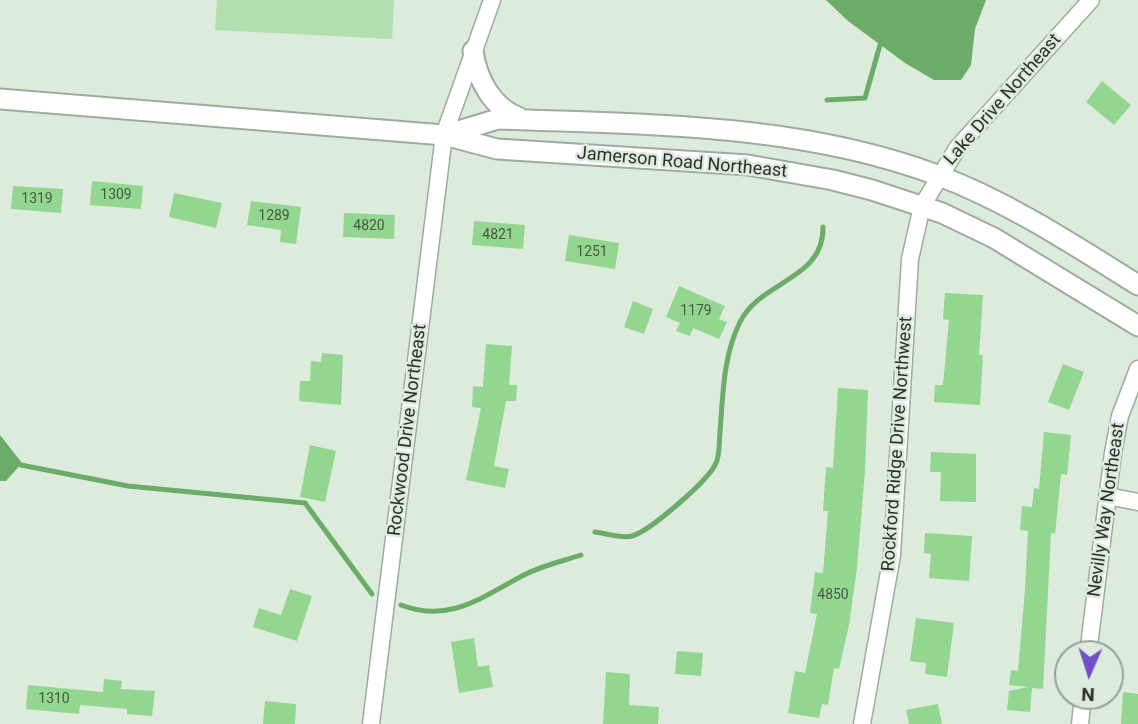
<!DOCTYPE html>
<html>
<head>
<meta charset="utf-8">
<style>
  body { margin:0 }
  #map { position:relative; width:1138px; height:724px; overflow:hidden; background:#dcebdb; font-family:Roboto,sans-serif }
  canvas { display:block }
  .north { position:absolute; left:1054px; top:640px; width:70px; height:70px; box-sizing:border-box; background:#dcebdb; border:2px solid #96a195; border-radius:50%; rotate:183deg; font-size:19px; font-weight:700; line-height:28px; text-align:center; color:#2c312b }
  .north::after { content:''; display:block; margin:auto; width:24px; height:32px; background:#734dc7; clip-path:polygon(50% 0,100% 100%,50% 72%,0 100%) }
</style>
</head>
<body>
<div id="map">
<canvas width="1138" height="724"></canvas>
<div class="north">N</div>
</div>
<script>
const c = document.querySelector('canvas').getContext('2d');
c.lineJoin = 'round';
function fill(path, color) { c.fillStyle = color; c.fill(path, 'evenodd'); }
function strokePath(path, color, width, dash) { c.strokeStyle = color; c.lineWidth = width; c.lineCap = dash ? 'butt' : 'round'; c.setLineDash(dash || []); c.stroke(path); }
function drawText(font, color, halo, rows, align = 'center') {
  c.font = font + ' Roboto,sans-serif'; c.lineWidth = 5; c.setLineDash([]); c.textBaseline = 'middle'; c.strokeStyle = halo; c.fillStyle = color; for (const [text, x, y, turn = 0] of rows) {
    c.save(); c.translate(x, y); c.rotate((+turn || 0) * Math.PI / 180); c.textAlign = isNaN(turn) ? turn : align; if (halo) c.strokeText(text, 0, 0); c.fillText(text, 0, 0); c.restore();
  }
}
fill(new Path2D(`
  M217 0H394L392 39 215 30Z`), '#b1dfaf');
fill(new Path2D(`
  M826 0H986L975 29 971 65 961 80H934L905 63 848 21Z
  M0 435 22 463 6 481H0Z`), '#6bac69');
strokePath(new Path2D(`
  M827 100 865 98 880 45
  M21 465 128 486 305 503 372 594
  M595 532C605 533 622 539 632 536 650 531 709 480 716 463 720 455 719 441 720 432 723 395 723 356 740 322 761 280 824 280 823 227
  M401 605C450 624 483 596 524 575 541 566 563 561 581 555`), '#6bac69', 5);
fill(new Path2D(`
  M1102 81 1131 105 1114 125 1086 102Z
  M92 181 143 186 141 209 90 205Z
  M13 186 63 189 61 213 11 209Z
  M174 193 222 203 216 228 169 217Z
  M251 201 301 207 296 244 280 242 281 230 247 225Z
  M344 213 395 215 394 239 343 237Z
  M474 221 525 225 523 249 472 245Z
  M569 235 619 243 615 269 565 261Z
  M679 286 725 306 719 319 727 322 719 339 693 328 690 336 676 331 680 323 666 317Z
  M945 293 983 295 979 355H983L980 405 934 402 935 385H943L949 320 943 319Z
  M633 301 653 309 644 334 624 327Z
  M486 344 512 346 509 385H517L516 401H506L494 466 509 469 505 488 466 480 481 408 472 407 473 386 483 387Z
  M322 353 343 355 341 405 299 401 300 381H310L311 361 321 362Z
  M1063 364 1084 372 1069 410 1048 402Z
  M838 388 868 390 865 470 857 568 849 625 839 669 834 668 828 705 822 704 819 718 788 713 795 671 805 673 817 614 810 613 815 572 823 573 828 511H823L826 467 833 468Z
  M1044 432 1071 435 1067 475 1061 474 1055 534 1051 533 1043 689 1032 688 1030 712 1007 710 1009 691 1028 687 1009 685 1011 670 1018 671 1025 590 1028 531 1020 530 1022 506 1032 507 1034 488 1039 489Z
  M310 445 336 451 325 502 300 497Z
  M931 452 976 454V502L940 501 941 472H930Z
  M925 533 972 536 969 581 929 578 931 554 924 553Z
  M290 589 312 596 297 641 253 627 259 608 281 615Z
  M916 618 954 623 947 677 925 674 926 663 910 661Z
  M474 638 478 667 489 665 493 687 459 693 451 642Z
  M677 651 703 653 701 676 675 674Z
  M606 672 630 674 629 705 659 707 658 724H603Z
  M104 679 122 681 121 689 155 691 152 716 127 714V709L80 705 79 714 26 709 28 685 103 692Z
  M1123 692 1138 694V724H1121Z
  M265 701 296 704 295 724H263Z
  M938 704 942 724H909L906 710Z`), '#93d690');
const minor = new Path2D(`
  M1107 496 1138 502
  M1088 654 1113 453 1120 416 1138 369
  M371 724 444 135 492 0
  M862 724 892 555 910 259 922 206 958 147 1091 0
  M1080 724 1083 696`);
const tertiary = new Path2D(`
  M473 51C477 79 492 108 520 118
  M0 99 444 135 497 149 748 165 833 180 872 190 942 213 994 238 1138 326
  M445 135 498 119 528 120C667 125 806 126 937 175 1009 202 1074 245 1138 285`);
strokePath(minor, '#9eac9d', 19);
strokePath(tertiary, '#9eac9d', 23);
strokePath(minor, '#fff', 16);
strokePath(tertiary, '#fff', 19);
drawText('14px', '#465a44', null, [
  ["1309",116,195],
  ["1319",37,199],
  ["1289",274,216],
  ["4820",369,226],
  ["4821",498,235],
  ["1251",592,252],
  ["1179",696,311],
  ["4850",833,595],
  ["1310",54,699]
]);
drawText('18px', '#2c312b', '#dcebdb', [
  ["Lake Drive Northeast",1003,100,-49],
  ["Jamerson Road Northeast",682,163,5],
  ["Rockwood Drive Northeast",408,430,-83],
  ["Rockford Ridge Drive Northwest",898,444,-86],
  ["Nevilly Way Northeast",1107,510,-82]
]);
</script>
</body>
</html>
